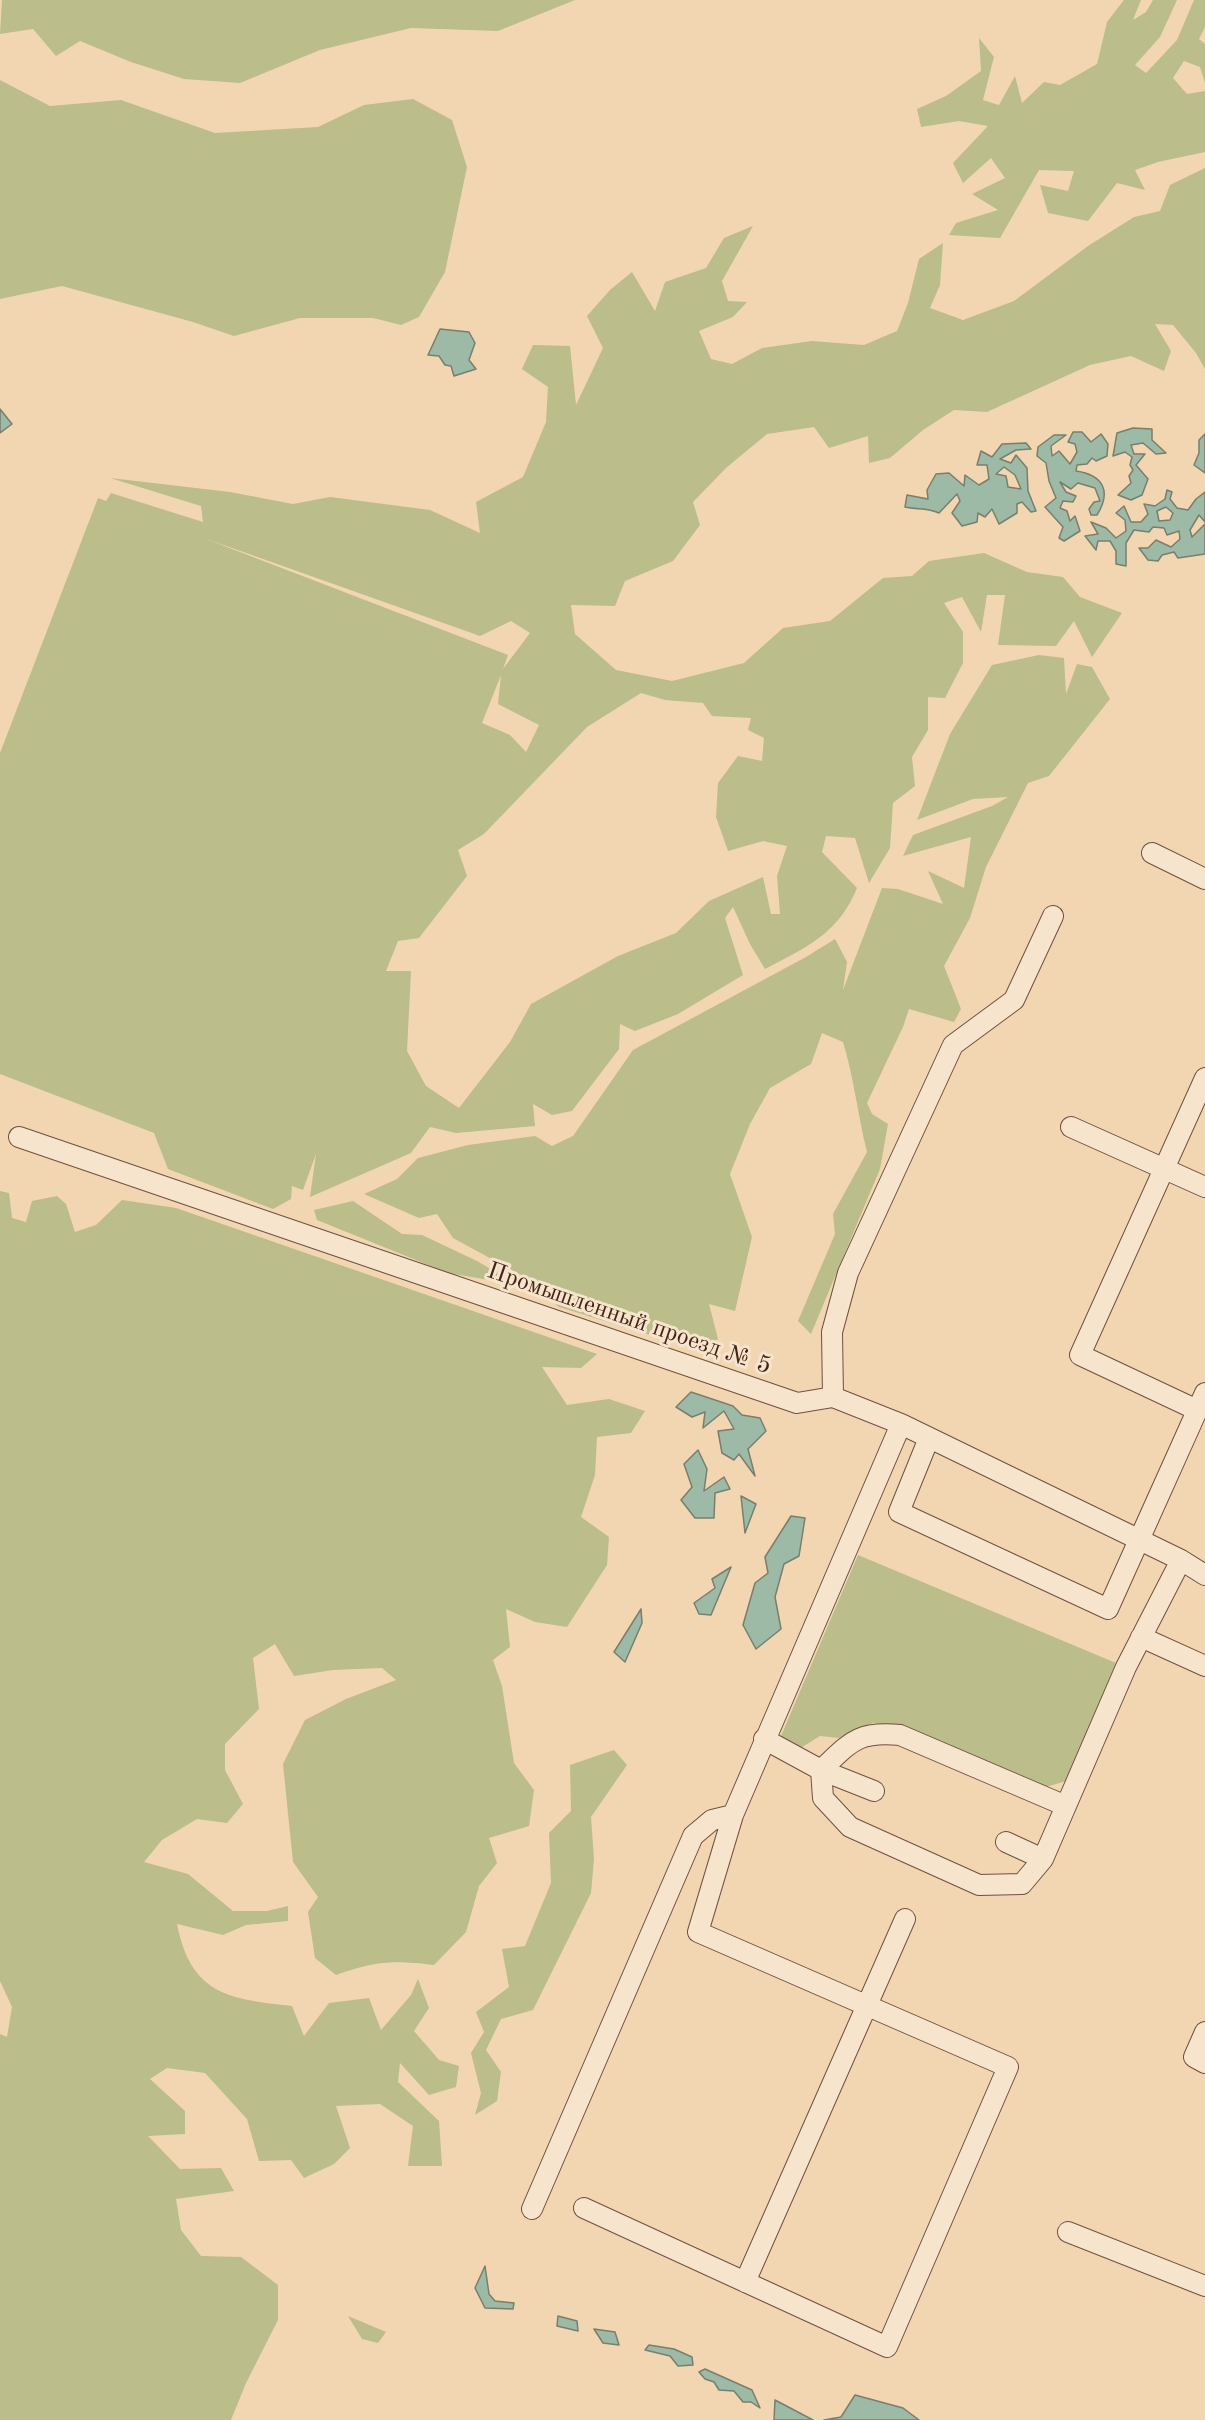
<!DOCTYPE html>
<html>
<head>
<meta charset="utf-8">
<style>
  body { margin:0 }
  canvas { display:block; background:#f1d6b1 }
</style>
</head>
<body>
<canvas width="1205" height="2420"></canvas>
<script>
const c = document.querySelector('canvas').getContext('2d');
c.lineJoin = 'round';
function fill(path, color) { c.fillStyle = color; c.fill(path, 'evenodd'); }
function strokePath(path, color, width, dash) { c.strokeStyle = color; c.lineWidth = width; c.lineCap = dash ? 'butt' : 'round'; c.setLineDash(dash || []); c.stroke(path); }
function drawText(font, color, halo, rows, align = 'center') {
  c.font = font + ' "Old Standard TT",serif'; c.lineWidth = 6; c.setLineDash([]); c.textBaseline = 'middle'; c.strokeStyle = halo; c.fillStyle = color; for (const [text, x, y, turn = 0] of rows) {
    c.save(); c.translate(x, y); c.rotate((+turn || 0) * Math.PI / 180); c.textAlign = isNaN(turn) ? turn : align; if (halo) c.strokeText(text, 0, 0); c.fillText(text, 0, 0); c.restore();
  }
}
fill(new Path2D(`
  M2 0H575L498 31 411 28 320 50 240 83 184 79 131 62 80 41 56 56 33 29 0 34Z
  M1124 0H1141L1133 20 1146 12 1153 0H1177L1160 37 1135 65 1146 73 1177 40 1194 0H1205V27L1199 39 1205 44V83L1200 67 1184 61 1173 78 1187 94 1205 91V152L1158 162 1135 170 1145 190 1117 183 1088 221 1048 213 1040 185 1068 191 1074 171 1039 170 1000 238 949 235 956 223 998 210 972 194 1005 178 991 158 963 183 953 163 988 126 959 121 921 127 917 109 946 96 981 71 979 38 994 57 983 100 999 105 1015 76 1022 103 1044 82 1060 85 1097 64 1107 22Z
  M0 80 50 106 121 100 215 133 318 127 364 105 413 99 452 120 467 167 445 272 419 317 401 325 373 318H300L234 336 193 322 62 286 0 299Z
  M1205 168V369L1196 353 1173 325 1155 324 1171 351 1164 371 1131 356 1090 365 987 412 954 410 923 430 890 458 869 463 868 436 829 448 814 427 767 434 726 468 693 502 700 525 673 561 625 581 615 606 571 605 575 634 616 670 672 681 744 663 783 628 830 621 883 578 912 576 929 561 984 553 1027 572 1063 577 1080 597 1122 613 1092 657 1074 621 1056 646 998 645 1005 595H987L981 632 962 597 944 603 963 632V663L945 698 928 697V730L912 757 915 786 893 803 890 848 869 883 855 838 826 836 822 852 857 888C838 934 807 947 765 969L750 944 733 907 725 918 743 975 678 1014 635 1031 620 1024 619 1049 572 1111 552 1115 533 1104 535 1126 456 1133 430 1127 411 1153 310 1197 316 1154 303 1190 292 1186 291 1199 273 1209 168 1169 154 1133 0 1074V753L98 498 106 501 111 493 203 522 201 506 110 478 230 492 293 504 330 497 430 510 480 533 476 502 523 477 546 422 548 387 522 369 533 345 570 346 576 405 603 348 587 316 610 290 632 272 655 311 665 282 706 268 724 238 753 226 722 281 728 301 747 302 733 317 699 331 711 359 732 364 762 348 812 341 864 345 897 331 908 303 919 259 943 243 940 285 930 308 963 320 1014 301 1088 246 1134 217 1160 211 1170 185ZM201 537 480 636 511 621 530 633 503 669 508 655ZM501 675 498 704 539 725 526 752 510 735 482 723ZM641 693 665 700 703 703 712 716 751 718 748 730 764 738 762 761 738 756 718 783 716 817 728 851 763 841 787 846 777 876 780 914H771L763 877 709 901 676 933 618 956 531 1004 510 1042 459 1108 426 1086 407 1051 411 971H386L398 941 419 938 467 876 458 850 484 834 587 727Z
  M1039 655 1064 658 1066 694 1077 664 1092 667 1110 699 1049 776 1028 783 986 867 970 918 944 966 961 1009 954 1022 909 1009 903 1027 867 1103 872 1114 888 1124 880 1169 811 1334 798 1321 835 1234 833 1214 867 1152C858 1116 854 1078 843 1042L822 1033 811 1064 770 1088 750 1124 730 1174 752 1237 735 1311 709 1304 718 1339 701 1351 669 1328 657 1337 559 1307 523 1276 453 1238 437 1214 419 1218 364 1194 397 1179 418 1158 468 1145 535 1136 552 1146 573 1136 633 1050 806 957 835 939 847 962 843 990 882 888 898 889 943 904 928 871 964 888 971 837 903 856 913 835 992 806 1008 797 973 799 917 820 950 734 992 665Z
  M0 1191 9 1193 12 1218 26 1222 32 1201 57 1196 66 1204 75 1232 96 1225 122 1200 176 1208 597 1354 581 1368 542 1367 567 1405 609 1399 645 1411 631 1433 597 1437 595 1475 581 1517 609 1537 607 1565 567 1627 535 1622 506 1609 510 1647 493 1660 502 1686 514 1763 534 1790 529 1826 489 1838 497 1863 479 1886 466 1932 434 1965C393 1960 375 1961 336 1975L315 1958 308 1912 318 1897 293 1862 283 1764 305 1720 346 1699 396 1680 382 1668 333 1670 294 1676 275 1644 253 1658 259 1709 225 1744V1770L243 1804 227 1823 197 1819 162 1840 144 1862 188 1874 233 1911H267L288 1906V1921L246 1925 223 1935 177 1924C191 1995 229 1999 292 2006L304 2036 329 2003 369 1998 381 2030 411 1995 418 1979 429 2008 414 2031 439 2060 459 2066 456 2087 429 2095 400 2063 398 2082 439 2121 442 2166H408L413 2126 380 2104 336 2106 350 2148 334 2164 304 2178 291 2160 259 2161 247 2119 205 2073 167 2068 150 2079 185 2111V2134L148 2136 180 2169 221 2168 234 2191 176 2199 181 2230 201 2256 241 2257 278 2285V2320L246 2383 231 2420H0V2034L7 2037 12 2007 0 1981Z
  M353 1201 402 1234 422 1235 477 1261 518 1285 448 1273 317 1220 314 1210Z
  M858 1555 1116 1663 1066 1781 1046 1787 905 1728 873 1723 839 1738 820 1736 799 1749 781 1736Z
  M614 1750 627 1765 591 1817 594 1859 591 1893 533 2010 501 2019 486 2050 501 2072 497 2101 475 2115 481 2093 471 2053 484 2032 476 2012 509 1987 502 1949 525 1946 551 1883 549 1833 571 1811 570 1765Z
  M348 2316 386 2332 378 2343 362 2339Z`), '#bbbd8a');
const water = new Path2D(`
  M440 329 469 332 475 343 469 360 476 369 454 376 451 366 445 365 439 356 428 355Z
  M0 409 12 424 0 433Z
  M1133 428 1152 429V440L1166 453 1156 454 1143 443 1131 445 1134 454H1145L1136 465 1148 479 1142 495 1131 500 1118 495 1131 483 1129 476 1133 470 1130 465 1132 457 1125 452 1113 456 1117 433Z
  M1073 432H1082L1091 442 1101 434 1108 444 1107 456 1096 461 1092 458 1087 464 1077 465 1076 471C1103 475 1112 491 1097 515H1091L1089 509 1094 502 1100 501 1095 488 1078 483 1071 489 1060 482 1066 492 1076 496 1073 502 1063 501 1060 508 1067 511 1070 521 1075 516 1080 531 1064 541 1059 538 1063 527 1045 507 1056 498 1049 481 1046 463 1037 456 1038 447 1054 435H1066L1051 446 1052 456 1059 451 1070 464 1077 452 1075 444 1068 442Z
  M1205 434V473L1194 465 1199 453V440Z
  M1026 443 1031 449 1016 450 1000 459 1011 463 1016 455 1027 468 1028 491 1036 511 1031 512 1022 502 1017 504V513L999 524 992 509 985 517 978 513 977 522 962 526 952 513 960 501 957 494 939 513C927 507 917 510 905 507L907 495 928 499 927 490 936 474 949 473 964 486 965 475 979 485 989 479 987 465H977L981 451 992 457 1002 444ZM1004 467 1015 475 1021 489 1008 487 1006 476 996 474Z
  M1167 490 1172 492 1170 499 1177 508 1188 510 1196 499 1205 492V522L1199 515 1190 530 1192 537 1205 524V554L1178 558 1174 552 1162 555 1158 561 1148 560 1139 548H1148L1156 540 1171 547 1180 539 1179 531 1167 535 1164 528 1153 527 1149 532 1134 530 1126 543V566L1116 564V551L1110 541H1098L1096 550 1085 536 1098 534 1091 522 1106 528 1116 538 1126 531 1125 520 1116 513 1124 506 1131 522H1141L1148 514 1144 504 1155 506 1165 499ZM1166 507 1173 513 1170 520 1159 521 1157 511Z
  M691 1392 733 1406 742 1415 760 1418 766 1431 748 1449 755 1476 739 1454 734 1460 722 1453 718 1431 734 1429 724 1411 703 1428 705 1412 692 1417 676 1407Z
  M698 1450 707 1469 704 1491 724 1477 730 1489 715 1493 714 1518H695L681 1500 692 1487 684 1464Z
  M741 1496 756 1504 745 1533Z
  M791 1516 805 1518 799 1556 784 1564 775 1597 781 1629 756 1649 743 1625 755 1583 768 1573 765 1557Z
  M731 1567 711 1615 699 1614 694 1603 715 1588 712 1579Z
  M641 1609 642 1623 625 1662 614 1652Z
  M485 2266 489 2294 495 2301 514 2303 513 2309 485 2308 475 2288Z
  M558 2316 577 2321 578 2331 557 2326Z
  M594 2329 615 2332 619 2345 603 2343Z
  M649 2345 674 2349 692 2357 693 2365 678 2366 670 2356 645 2350Z
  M705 2369 752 2390 760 2408 751 2402H743L734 2391 719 2390 714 2382 705 2379 699 2372Z
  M855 2395 903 2408 919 2420H824L841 2417Z
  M775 2400 813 2420H774Z`);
fill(water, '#9cbaa6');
strokePath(water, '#797e6d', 1.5);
const minor = new Path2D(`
  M1152 853 1205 879
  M1071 1127 1205 1187
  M19 1137 797 1403 833 1397 901 1424 1181 1560 1205 1575
  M833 1397 832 1332 848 1273 953 1045 1014 1000 1053 916
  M1197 1410 1080 1355 1205 1078
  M929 1438 899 1512 1108 1609 1205 1393
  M1141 1637 1205 1666
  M764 1739 821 1770 874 1791
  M1006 1842 1043 1859 1126 1667 1181 1560
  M1043 1859 1022 1884 979 1885 850 1827 823 1798 821 1770C851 1742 857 1731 900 1735L1066 1806
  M1205 2032 1194 2057 1205 2063
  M584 2208 887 2347 1008 2067 698 1932 733 1815 901 1424
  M532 2209 693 1836 712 1820 733 1815
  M1068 2232 1205 2286
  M745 2282 905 1919`);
strokePath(minor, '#70503e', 22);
strokePath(minor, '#f6e4cc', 20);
drawText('24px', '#452317', '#f6e4cc', [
  ["Промышленный проезд № 5",629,1319,19]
]);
</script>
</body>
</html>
